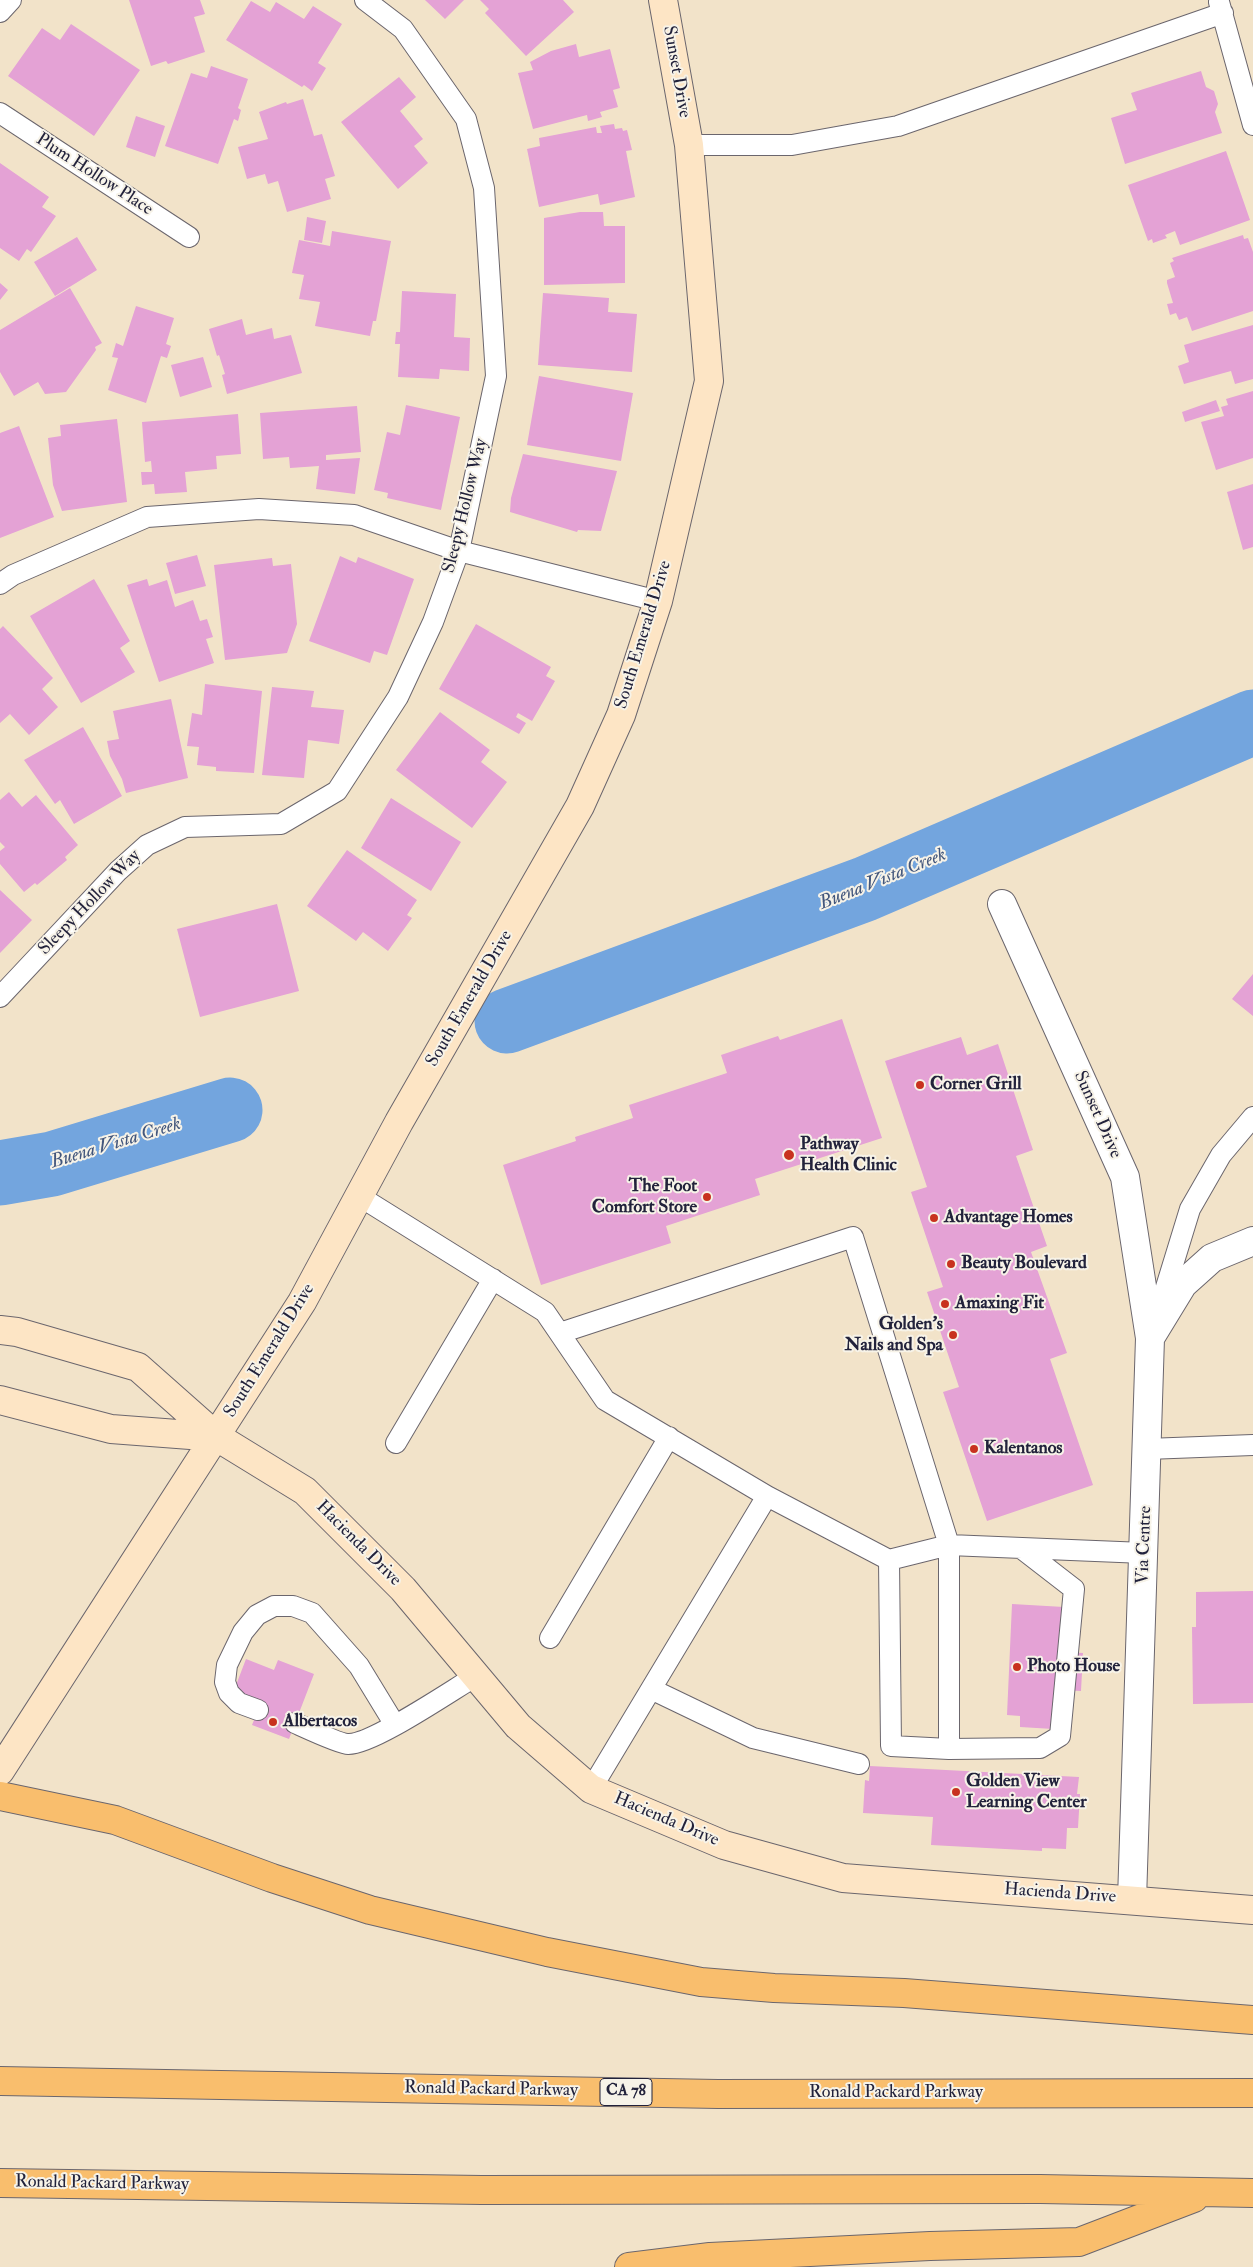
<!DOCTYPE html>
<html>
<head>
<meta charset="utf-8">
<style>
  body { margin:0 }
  canvas { display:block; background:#f2e3c9 }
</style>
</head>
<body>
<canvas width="1253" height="2267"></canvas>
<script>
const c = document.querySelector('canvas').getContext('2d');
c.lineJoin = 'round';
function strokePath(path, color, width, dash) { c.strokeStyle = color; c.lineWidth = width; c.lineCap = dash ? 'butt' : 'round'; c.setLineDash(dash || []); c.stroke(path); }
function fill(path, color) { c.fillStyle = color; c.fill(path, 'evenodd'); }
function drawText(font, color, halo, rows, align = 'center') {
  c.font = font + ' "IM FELL Double Pica",serif'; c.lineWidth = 4; c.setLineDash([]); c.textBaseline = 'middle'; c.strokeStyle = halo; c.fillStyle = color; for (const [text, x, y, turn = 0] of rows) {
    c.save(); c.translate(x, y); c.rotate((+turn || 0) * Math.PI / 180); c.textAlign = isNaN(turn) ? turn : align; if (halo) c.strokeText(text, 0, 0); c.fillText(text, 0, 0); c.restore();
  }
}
strokePath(new Path2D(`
  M507 1021 865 889 1253 722
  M0 1173 52 1164 230 1110`), '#73a5de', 65);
fill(new Path2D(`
  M129 0H200L205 14 194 17 205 52 168 64 166 61 151 66Z
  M425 0H464L445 19Z
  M480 0H563L574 12 526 56 485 13 489 9Z
  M251 1 270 12 276 2 304 19 313 6 342 24 318 63 326 68 312 91 304 85 302 87 226 40Z
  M71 24 140 70 94 136 8 76 42 28 60 40Z
  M576 44 579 57 610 49 620 88 613 90 618 107 600 112 602 117 588 121 587 115 533 129 518 73 533 70 530 62 551 51Z
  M211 66 248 79 238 108 241 110 238 121 234 119 218 164 165 146 191 73 207 78Z
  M1201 71 1206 87 1214 91 1218 104 1215 112 1222 133 1125 164 1111 118 1137 110 1131 93Z
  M399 77 416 97 400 111 423 139 414 146 428 163 398 189 341 122Z
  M303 99 314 136 322 134 335 176 325 179 331 199 287 212 278 181 268 184 265 174 247 179 238 147 268 139 259 112 286 102 287 104Z
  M136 116 165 126 155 157 126 147Z
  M614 124 615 129 622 128 623 131 627 130 632 150 626 151 635 197 600 205 598 194 539 207 527 149 540 146 539 138 596 127 597 133H602L600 126Z
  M1226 151 1250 220 1180 245 1175 231 1165 235 1167 238 1153 243 1152 239 1148 241 1128 185Z
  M0 163 49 197 42 207 56 216 31 252 27 249 19 261 0 248Z
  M580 212H603L604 226H625V283L544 285V218Z
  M307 217 326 221 322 243 304 240Z
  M332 231 391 241 376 321H373L370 336 315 326 320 302 299 299 304 275 292 273 299 240 330 246Z
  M1243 235 1244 239 1248 238 1253 252V311L1192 331 1187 317 1179 320 1176 313 1170 315 1167 304 1173 303 1167 283V280L1175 277 1170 263 1174 261 1172 258Z
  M77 237 97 270 55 296 34 262Z
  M0 283 8 290 0 300Z
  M70 288 102 343 95 347 96 350 66 392 45 394 38 382 14 396 0 372V330Z
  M402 291 456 294 454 337 470 338 469 371 440 369 439 379 398 377 400 344H395L396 332H400Z
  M543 293 609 298 608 312 637 314 632 372 538 365Z
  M136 306 174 318 166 344 171 346 167 358 161 356 146 403 108 390 118 358 112 357 116 343 123 346Z
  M242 319 246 335 272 328 274 339 291 335 302 373 227 394 222 375 225 374 219 355 217 356 209 329Z
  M1253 325V379L1235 384 1231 371 1184 384 1178 366 1189 362 1184 345Z
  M203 357 212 387 180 397 171 365Z
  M539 376 633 393 621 461 527 445Z
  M1253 391V458L1216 470 1201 422 1224 416 1221 407 1228 405 1226 399Z
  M1216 400 1220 411 1185 422 1182 412Z
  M406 405 460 417 441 510 387 498 388 493 374 490 387 432 400 435Z
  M357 406 361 452 326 455V460L360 458 355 494 316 489 319 466 290 468 289 457 263 459 260 413Z
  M238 414 241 454 216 456 217 469 185 472 187 492 155 494 154 484 142 485 141 472H152L151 461 145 462 142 422Z
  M117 419 127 502 62 511 53 485 48 438 61 436 60 425Z
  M19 426 54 517 0 538V433Z
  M523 454 617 471 601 531 578 530 577 532 510 512 511 498Z
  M1253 484V547L1243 550 1227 492Z
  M197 555 206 586 175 594 166 563Z
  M340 556 356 563 358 557 414 579 387 655 374 651 370 663 309 641Z
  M272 558 273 566 291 564 297 624 287 653 225 660 214 565Z
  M94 579 130 641 120 648 135 672 81 703 30 616Z
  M147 579 149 586 167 580 175 607 193 600 200 621 207 619 213 637 206 639 214 663 159 682 127 585Z
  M476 624 551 667 546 676 555 681 532 721 518 713 516 717 526 723 519 734 439 689Z
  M3 626 53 678 42 689 58 707 29 735 10 714 0 723V629Z
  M205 684 262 691 254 773 216 771V767L197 765 199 747 187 746 192 713 202 715Z
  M272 687 314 691 311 707 344 710 339 744 308 740 304 778 262 775Z
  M171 699 188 778 126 793 122 779 110 756 107 741 119 739 113 711Z
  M440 712 490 750 481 762 507 782 472 828 396 770Z
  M83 727 122 796 74 824 60 800 55 804 24 760Z
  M9 792 22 807 36 795 78 845 65 857 67 860 37 885 35 883 24 892 0 864V851L5 847 0 842V800Z
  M391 798 461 842 431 891 361 848Z
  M347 850 417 900 407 915 412 918 388 951 363 932 356 941 307 906Z
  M0 890 32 920 0 953Z
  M277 904 299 991 200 1017 177 929Z
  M1253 974V1016L1232 999Z
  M842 1019 882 1138 755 1179 760 1195 666 1226 671 1243 541 1285 503 1165 576 1141 575 1137 633 1118 629 1105 727 1073 721 1055 778 1036 780 1040Z
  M961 1037 967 1055 998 1044 1033 1150 1016 1156 1047 1246 1031 1252 1067 1353 1050 1359 1093 1485 987 1521 943 1392 959 1387 927 1292 943 1287 911 1192 927 1187 885 1061Z
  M1253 1591V1703L1193 1704 1192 1627H1196V1592Z
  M1012 1604 1064 1607 1062 1652 1083 1653 1081 1691 1059 1690 1053 1729 1020 1727V1716L1007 1715Z
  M246 1659 274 1670 278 1660 314 1674 289 1739 252 1725 258 1710 233 1693Z
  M870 1766 1079 1777 1077 1794H1080L1078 1828H1067L1066 1849 1042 1848V1851L931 1845 933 1817 863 1813 865 1780 869 1781Z`), '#e4a2d5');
const service = new Path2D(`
  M1219 2 1253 125
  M0 12 11 0
  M0 113 189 237
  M689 145H792L898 126 1223 13
  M0 584 13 575 147 517 259 509 354 515 459 551 658 601
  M0 997 118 871 147 845 185 827 281 824 337 791 398 697 433 622 459 551 496 376 484 188 466 119 403 29 365 0
  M359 1196 545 1312 605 1400 767 1496 889 1560
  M1159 1310 1190 1209 1221 1155 1253 1117
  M560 1333 853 1237 949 1545 889 1560 891 1746 949 1749 1040 1748 1060 1736 1074 1589 1021 1548
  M396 1443 493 1279
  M1147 1449 1253 1445
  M550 1638 669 1437
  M651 1689 753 1738 859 1764
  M258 1710 239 1703 229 1693 225 1682 227 1665 243 1632 257 1615 274 1606H293L312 1613 359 1666 395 1725
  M295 1723C304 1727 340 1744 348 1744 372 1745 452 1690 476 1676
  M949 1749V1545L1144 1553
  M591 1789 767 1496`);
const minor = new Path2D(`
  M1002 904 1125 1177 1150 1338
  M1132 1900 1150 1338 1183 1284 1212 1258 1253 1241`);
const secondary = new Path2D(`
  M0 1330 17 1332 138 1367 217 1437 305 1491 403 1589 518 1726 591 1789 724 1845 843 1878 1253 1910
  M0 1400 111 1429 217 1437
  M0 1771 302 1302 399 1122 580 806 621 715 658 601 709 381 689 145 663 0`);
const motorway = new Path2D(`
  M0 1796 115 1820 272 1878 370 1910 547 1952 701 1982 774 1988 904 1993 1253 2020
  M0 2081 718 2094 1253 2093
  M0 2183 482 2190 1040 2189 1253 2193
  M629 2267 710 2257 930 2246 1079 2242 1194 2198`);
strokePath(service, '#6b666d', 22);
strokePath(minor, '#6b666d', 30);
strokePath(secondary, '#6b666d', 30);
strokePath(motorway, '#6b666d', 30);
strokePath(service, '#fff', 20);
strokePath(minor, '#fff', 28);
strokePath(secondary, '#fde5c5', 28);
strokePath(motorway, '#f9be6d', 28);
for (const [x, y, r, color] of [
  [920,1085,5,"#c8321e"],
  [789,1155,6,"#c8321e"],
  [707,1197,5,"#c8321e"],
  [934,1218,5,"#c8321e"],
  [951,1264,5,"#c8321e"],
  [945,1304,5,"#c8321e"],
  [953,1335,5,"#c8321e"],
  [974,1449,5,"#c8321e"],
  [1017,1667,5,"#c8321e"],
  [273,1722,5,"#c8321e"],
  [956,1792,5,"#c8321e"]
]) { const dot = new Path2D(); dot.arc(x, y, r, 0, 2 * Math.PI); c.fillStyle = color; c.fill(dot); strokePath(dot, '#f7f3e8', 2); }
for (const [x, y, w] of [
  [626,2092,52]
]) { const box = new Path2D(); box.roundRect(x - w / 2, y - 13.5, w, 27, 4); c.fillStyle = '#f7f3e8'; c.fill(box); strokePath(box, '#22223b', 1); }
drawText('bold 16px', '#22223b', null, [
  ["CA 78",626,2092]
]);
drawText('18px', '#22223b', '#f7f3e8', [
  ["Sunset Drive",676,72,80],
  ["Plum Hollow Place",94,175,33],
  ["Sleepy Hollow Way",466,506,-76],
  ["South Emerald Drive",644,635,-73],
  ["Sleepy Hollow Way",90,903,-46],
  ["South Emerald Drive",470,999,-60],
  ["Sunset Drive",1097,1115,66],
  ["South Emerald Drive",270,1351,-58],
  ["Hacienda Drive",358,1544,45],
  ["Via Centre",1145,1545,-88],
  ["Hacienda Drive",666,1820,23],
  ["Hacienda Drive",1060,1894,4],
  ["Ronald Packard Parkway",491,2090,1],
  ["Ronald Packard Parkway",896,2093],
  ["Ronald Packard Parkway",102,2184,1]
]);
drawText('bold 18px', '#22223b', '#f7f3e8', [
  ["Corner Grill",930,1085],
  ["Pathway",800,1145],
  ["Health Clinic",800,1166],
  ["The Foot",697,1187,"right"],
  ["Comfort Store",697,1208,"right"],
  ["Advantage Homes",944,1218],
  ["Beauty Boulevard",961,1264],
  ["Amaxing Fit",955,1304],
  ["Golden's",943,1325,"right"],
  ["Nails and Spa",943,1346,"right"],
  ["Kalentanos",984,1449],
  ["Photo House",1027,1667],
  ["Albertacos",283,1722],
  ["Golden View",966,1782],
  ["Learning Center",966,1803]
], 'left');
drawText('italic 19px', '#42567c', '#f7f3e8', [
  ["Buena Vista Creek",883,880,-22],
  ["Buena Vista Creek",116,1144,-17]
]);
</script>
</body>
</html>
